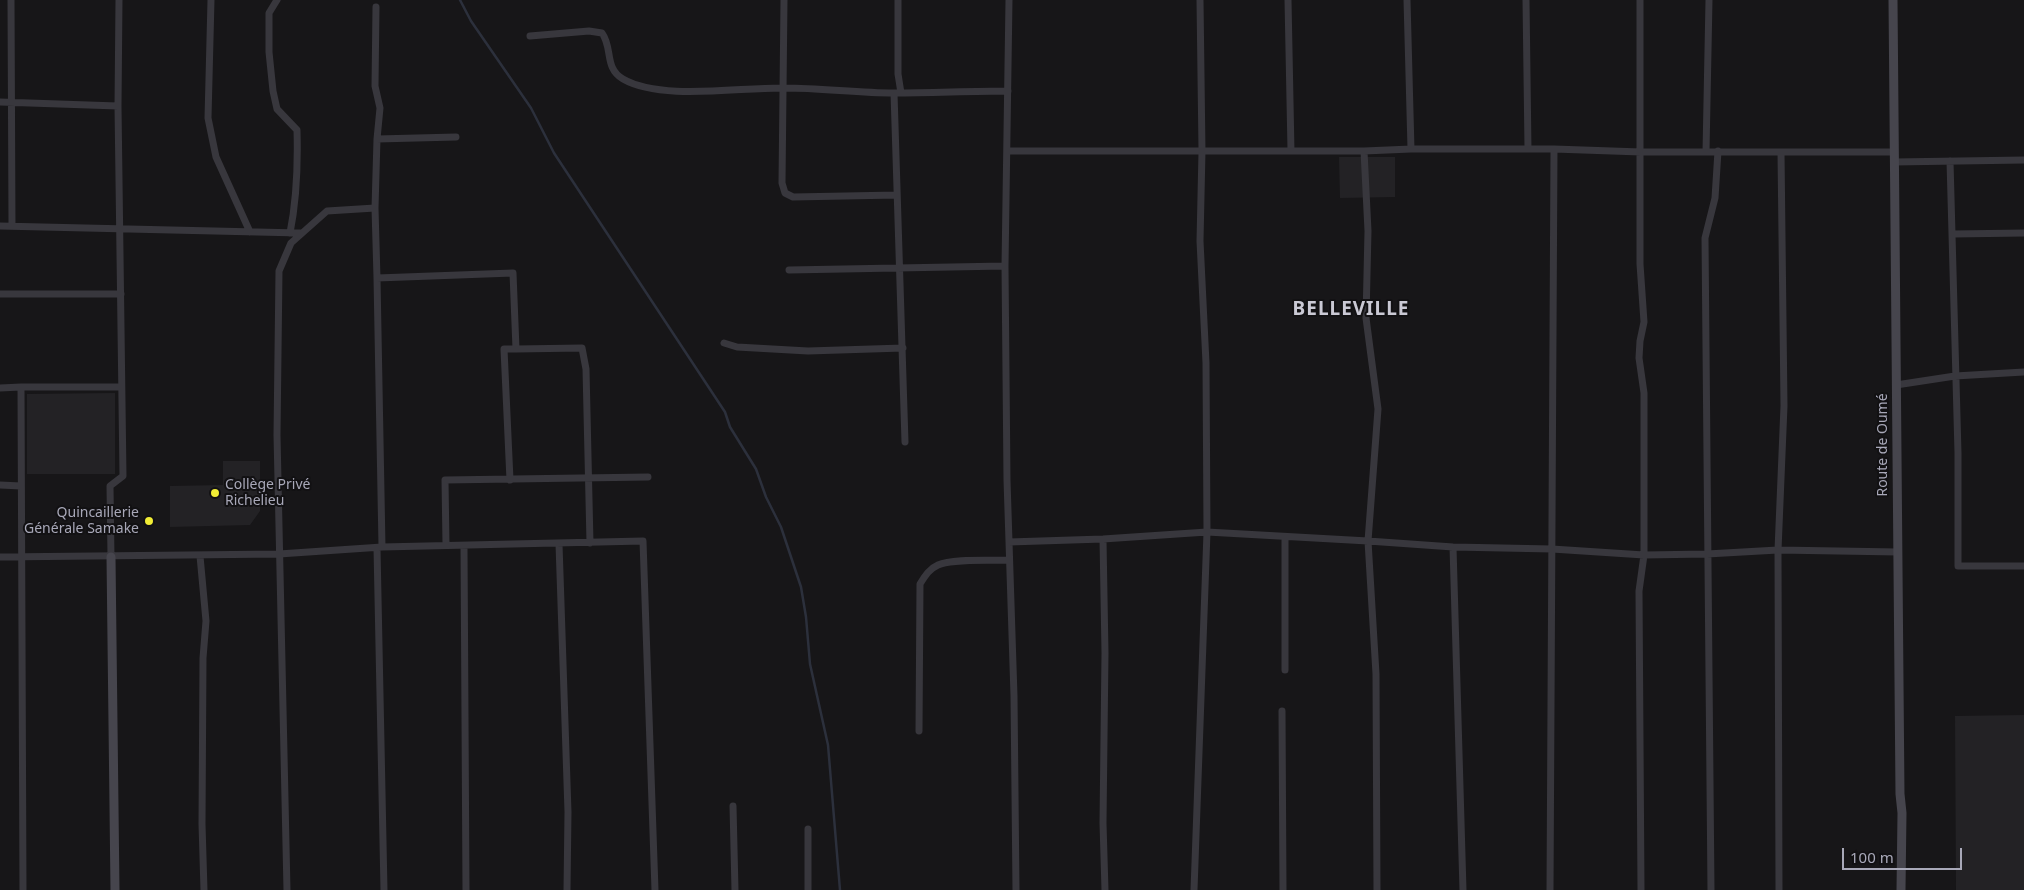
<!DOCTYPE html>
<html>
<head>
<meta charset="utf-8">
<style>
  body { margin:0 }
  #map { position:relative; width:2024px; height:890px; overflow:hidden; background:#171618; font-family:"Noto Sans",sans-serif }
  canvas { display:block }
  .scale { position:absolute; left:1842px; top:848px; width:120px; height:22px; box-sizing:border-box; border:2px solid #a8a8b8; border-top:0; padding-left:6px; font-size:15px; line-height:18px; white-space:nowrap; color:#a8a8b8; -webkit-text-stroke:4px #121113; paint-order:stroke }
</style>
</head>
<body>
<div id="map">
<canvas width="2024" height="890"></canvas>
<div class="scale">100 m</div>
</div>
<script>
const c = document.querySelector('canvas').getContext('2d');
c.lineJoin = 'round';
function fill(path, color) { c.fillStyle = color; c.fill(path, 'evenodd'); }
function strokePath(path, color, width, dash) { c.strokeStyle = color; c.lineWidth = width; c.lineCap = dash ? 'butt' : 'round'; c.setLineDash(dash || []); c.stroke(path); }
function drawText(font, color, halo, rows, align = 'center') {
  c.font = font + ' "Noto Sans",sans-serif'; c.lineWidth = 4; c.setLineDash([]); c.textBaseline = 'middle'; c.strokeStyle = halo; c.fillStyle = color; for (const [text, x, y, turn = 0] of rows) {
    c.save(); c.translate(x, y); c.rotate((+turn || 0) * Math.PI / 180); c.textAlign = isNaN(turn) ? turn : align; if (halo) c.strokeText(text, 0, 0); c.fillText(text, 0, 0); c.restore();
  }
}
fill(new Path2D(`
  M1339 157H1395V197L1340 198Z
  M115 393V474H27V394Z
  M223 461H260V511L250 525 170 527V486L223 485Z
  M2024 715V890H1956L1955 716Z`), '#232225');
strokePath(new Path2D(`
  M460 0 471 21 531 108 554 153 725 412 730 427 756 469 766 497 781 527 801 587 806 617 810 664 828 745 840 890`), '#2c303c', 2.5);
strokePath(new Path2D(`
  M11 0 12 225
  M211 0 208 118 216 157 250 232
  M277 0 269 13V52L273 91 277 109 297 130C298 165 297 198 290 233
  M784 0 782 183 785 193 793 197 897 195
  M898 0V74L901 93
  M1009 0 1005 266 1007 480 1014 696 1016 890
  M1288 0 1291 151
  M1407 0 1411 149
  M1526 0 1528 149
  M1640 0V264L1644 322 1640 341 1639 358 1644 393V555L1639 591 1641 890
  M376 7 375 86 380 108 377 139
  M530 36 589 31 602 33C613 48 604 68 623 79 661 101 740 87 785 88 821 88 858 93 894 93 932 93 970 91 1008 91
  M894 93 905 442
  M0 102 118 106
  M456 137 377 139 375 208 377 278 513 273 516 349H504L510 480
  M1007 151H1364L1411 149H1554L1641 152H1894
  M1364 151 1368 231 1366 318 1378 409 1368 541 1376 674 1377 890
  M1706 152 1709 0
  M1950 161 1958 453V566H2024
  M1894 162 2024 160
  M0 226 300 233
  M1953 234 2024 233
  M789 270 1005 266
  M377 278 382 547
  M0 294H121
  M724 343 737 347 808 351 903 348
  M516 349 582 348 586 369 590 543
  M1896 385 1955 376 2024 372
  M0 388 21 387
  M0 485 21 486
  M1285 538V670
  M1103 539 1105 653 1103 823 1105 890
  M1009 542 1103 539 1207 532 1368 541 1453 547 1552 549 1644 555 1707 554 1778 550 1898 552
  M559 544 568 812 567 890
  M446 545 445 480 648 477
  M464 546 466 890
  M1453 547 1463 890
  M377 548 384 890
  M200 556 206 621 203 658 202 824 204 890
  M0 557 279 554 382 547 643 541 655 890
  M111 557 110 486 123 476 118 106 119 0
  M1282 711 1283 890
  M919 731 920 584C925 576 929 569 938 565 953 558 992 561 1009 560
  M733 806 735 890
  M808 829V890
  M23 890 21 387H121
  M287 890 277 435 279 271 291 243 327 211 375 208
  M1194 890 1207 532 1206 363 1200 241 1202 151 1200 0
  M1550 890 1554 149
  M1711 890 1705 238 1715 198 1718 151
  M1779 890 1778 550 1784 406 1781 152`), '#38373d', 7);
strokePath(new Path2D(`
  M1893 0 1900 794 1902 813 1901 890
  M111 557 115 890`), '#46454d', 9);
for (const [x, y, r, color] of [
  [215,493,5,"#f1ed35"],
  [149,521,5,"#f1ed35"]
]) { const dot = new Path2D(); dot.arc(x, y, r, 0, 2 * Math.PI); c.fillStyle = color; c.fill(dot); strokePath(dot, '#121113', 2); }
drawText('14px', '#a8a8b8', '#121113', [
  ["Route de Oumé",1883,445,-90]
]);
drawText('14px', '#a8a8b8', '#121113', [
  ["Collège Privé",225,485],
  ["Richelieu",225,501],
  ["Quincaillerie",139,513,"right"],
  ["Générale Samake",139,529,"right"]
], 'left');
c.letterSpacing = '1px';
drawText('bold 19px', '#cac9d4', '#121113', [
  ["BELLEVILLE",1351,310]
]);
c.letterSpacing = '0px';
</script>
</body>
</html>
